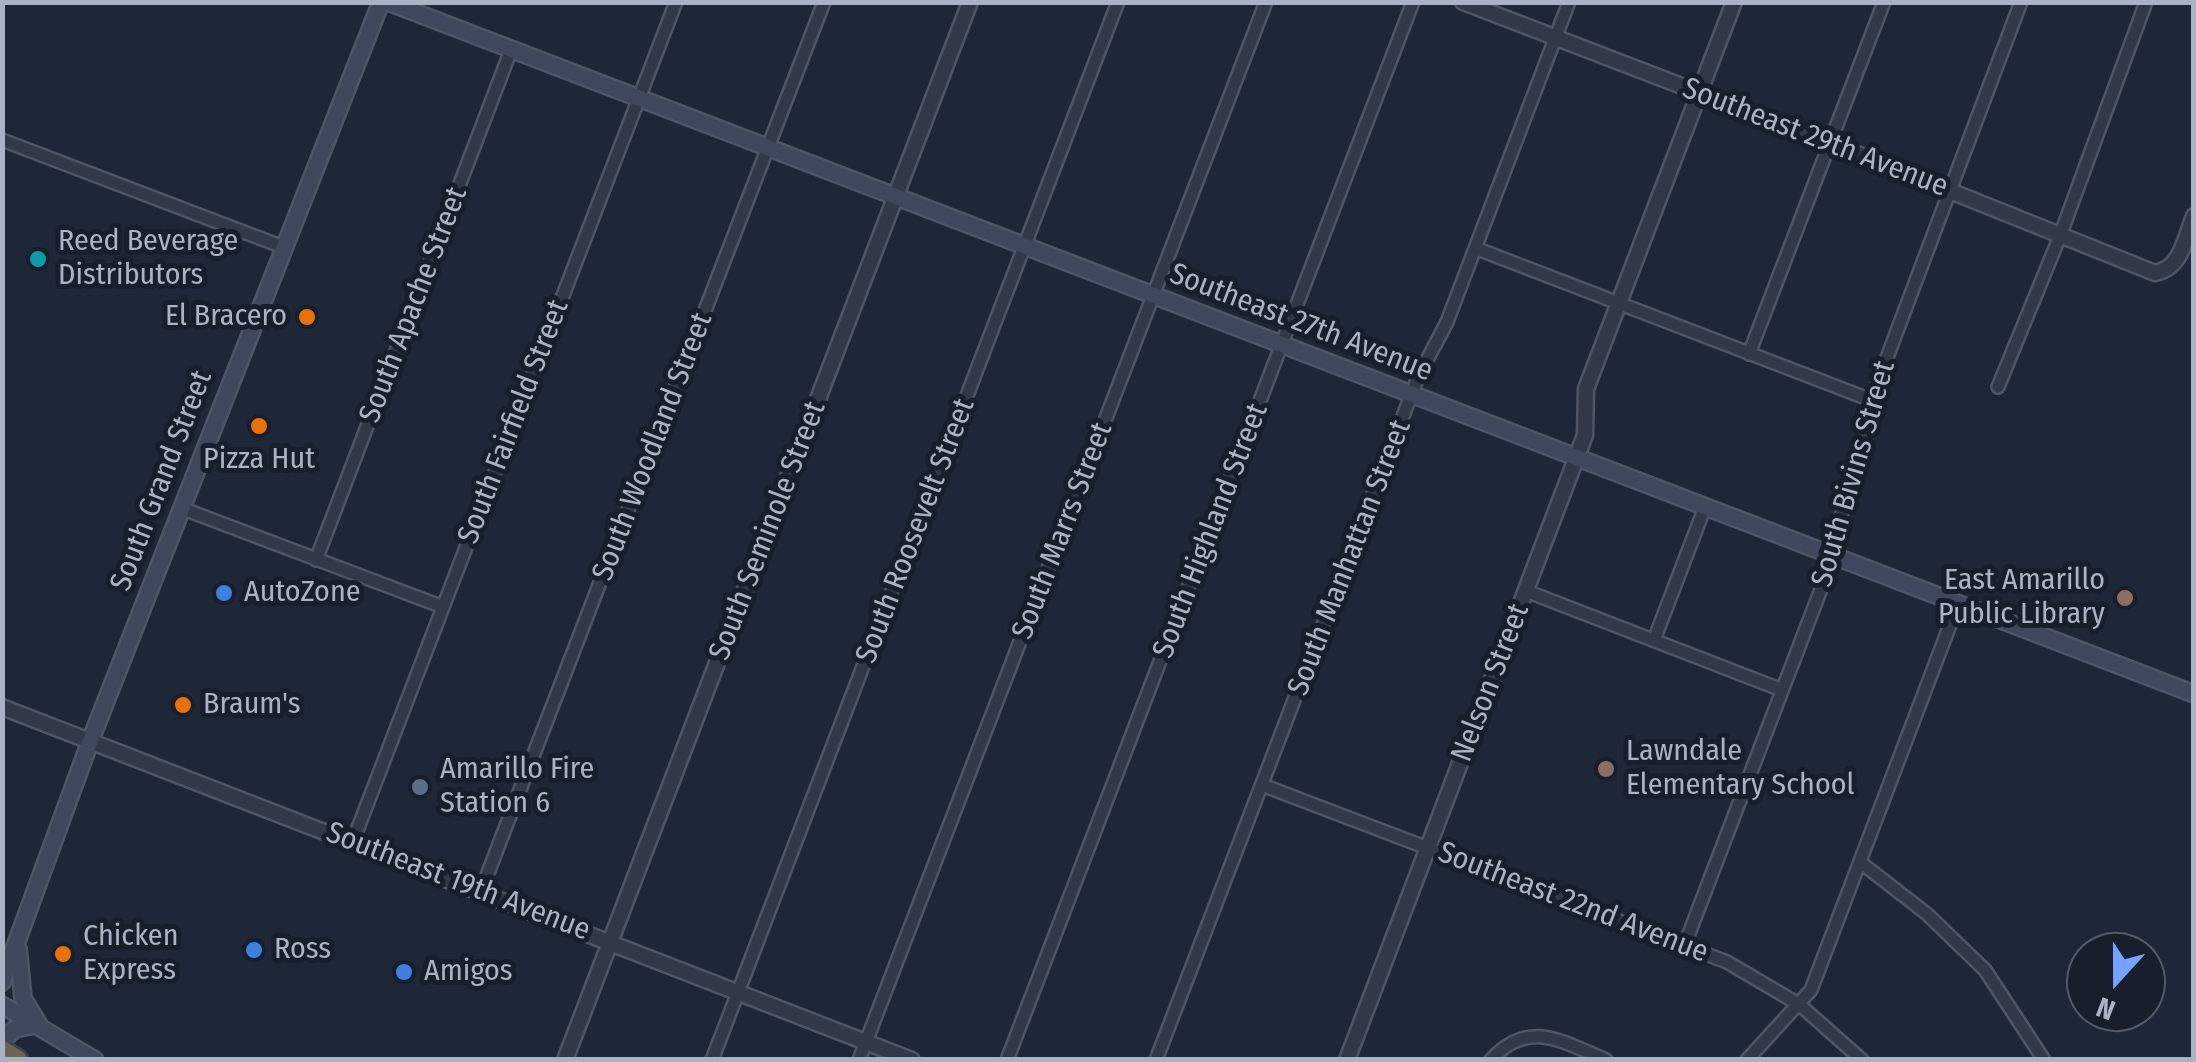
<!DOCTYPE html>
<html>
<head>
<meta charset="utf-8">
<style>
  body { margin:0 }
  #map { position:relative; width:2196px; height:1062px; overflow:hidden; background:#1d2737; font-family:"Fira Sans Condensed",sans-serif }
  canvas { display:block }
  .frame { position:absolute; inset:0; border:5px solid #aab3c5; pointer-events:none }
  .north { position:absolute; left:2066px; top:932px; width:100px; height:100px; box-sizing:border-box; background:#171e2c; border:2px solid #525a69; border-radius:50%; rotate:201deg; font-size:28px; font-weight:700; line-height:40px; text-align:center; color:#aab3c5 }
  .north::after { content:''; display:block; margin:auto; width:35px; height:45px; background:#75a1ff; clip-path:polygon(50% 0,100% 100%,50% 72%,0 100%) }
</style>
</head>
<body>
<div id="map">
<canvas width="2196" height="1062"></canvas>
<div class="frame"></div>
<div class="north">N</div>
</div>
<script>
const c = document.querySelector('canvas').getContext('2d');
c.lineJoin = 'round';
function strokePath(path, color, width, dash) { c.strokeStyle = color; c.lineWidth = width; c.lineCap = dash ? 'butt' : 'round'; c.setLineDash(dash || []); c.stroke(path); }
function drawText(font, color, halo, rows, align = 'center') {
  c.font = font + ' "Fira Sans Condensed",sans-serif'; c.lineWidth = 10; c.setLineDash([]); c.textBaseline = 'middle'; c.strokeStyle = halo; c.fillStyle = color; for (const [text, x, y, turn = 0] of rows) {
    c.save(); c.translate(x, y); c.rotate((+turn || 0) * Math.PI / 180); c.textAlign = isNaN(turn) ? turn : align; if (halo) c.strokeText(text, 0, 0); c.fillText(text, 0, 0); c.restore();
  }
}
const minor = new Path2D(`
  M2 140 283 247
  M1475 248 1871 400
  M1749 354 1884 2
  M1998 387 2060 236 2146 2
  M181 508 443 607
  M316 560 511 50
  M1526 591 1782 690
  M1654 640 1705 507
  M1262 785 1727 962 1800 1005 1862 1060
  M353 841 676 2
  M1860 862 1927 914 1985 970 2044 1060
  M481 891 824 2
  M1685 944 1823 584 1833 537 1863 457 1871 400 2021 2
  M712 1060 1118 2
  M859 1060 1266 2
  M1007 1060 1413 2
  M1156 1060 1418 377 1447 322 1569 2
  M1491 1060C1528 1018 1563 1042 1606 1060
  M1747 1060 1811 990 1958 604`);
const tertiary = new Path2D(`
  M1463 2 1830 143 2155 273C2182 268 2185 238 2194 216
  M2 707 912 1060
  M565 1060 970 2
  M1347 1060 1585 435 1586 389 1734 2`);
const secondary = new Path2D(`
  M388 2 2194 694
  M18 948 23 998 39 1025
  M2 982 91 739 381 2
  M2 1005 95 1060
  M2 1040 15 1029 34 1025`);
const motorway = new Path2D(`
  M2 1051 17 1060`);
strokePath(minor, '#4e5666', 16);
strokePath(tertiary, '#4e5666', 19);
strokePath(secondary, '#4e5666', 20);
strokePath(motorway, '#3b4352', 25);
strokePath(minor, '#313948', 11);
strokePath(tertiary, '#313948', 14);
strokePath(secondary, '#3e475b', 15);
strokePath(motorway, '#6f644d', 20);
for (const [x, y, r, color] of [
  [38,259,10,"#0f9aa8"],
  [307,317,10,"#e8710a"],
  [259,426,10,"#e8710a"],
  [224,593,10,"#3f7fe0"],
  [2125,598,10,"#8d6e63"],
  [183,705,10,"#e8710a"],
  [1606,769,10,"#8d6e63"],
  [420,787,10,"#5c6f8a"],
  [254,950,10,"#3f7fe0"],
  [63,954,10,"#e8710a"],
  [404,972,10,"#3f7fe0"]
]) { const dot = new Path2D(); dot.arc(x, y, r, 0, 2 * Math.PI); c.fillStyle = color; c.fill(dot); strokePath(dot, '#171e2c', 4); }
drawText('30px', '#aab3c5', '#171e2c', [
  ["Southeast 29th Avenue",1815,138,21],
  ["South Apache Street",414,305,-69],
  ["Southeast 27th Avenue",1301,323,21],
  ["South Fairfield Street",514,422,-69],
  ["South Woodland Street",653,447,-69],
  ["South Bivins Street",1854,474,-74],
  ["South Grand Street",162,481,-69],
  ["South Seminole Street",768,531,-69],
  ["South Roosevelt Street",916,531,-69],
  ["South Marrs Street",1063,531,-69],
  ["South Highland Street",1211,531,-69],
  ["South Manhattan Street",1350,558,-69],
  ["Nelson Street",1491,683,-69],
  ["Southeast 19th Avenue",458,882,21],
  ["Southeast 22nd Avenue",1573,903,21]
]);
drawText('30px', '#aab3c5', '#171e2c', [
  ["Reed Beverage",58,242],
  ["Distributors",58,276],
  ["El Bracero",287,317,"right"],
  ["Pizza Hut",259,460,"center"],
  ["East Amarillo",2105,581,"right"],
  ["Public Library",2105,615,"right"],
  ["AutoZone",244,593],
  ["Braum's",203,705],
  ["Lawndale",1626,752],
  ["Elementary School",1626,786],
  ["Amarillo Fire",440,770],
  ["Station 6",440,804],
  ["Chicken",83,937],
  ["Express",83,971],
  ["Ross",274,950],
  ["Amigos",424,972]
], 'left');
</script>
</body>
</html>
